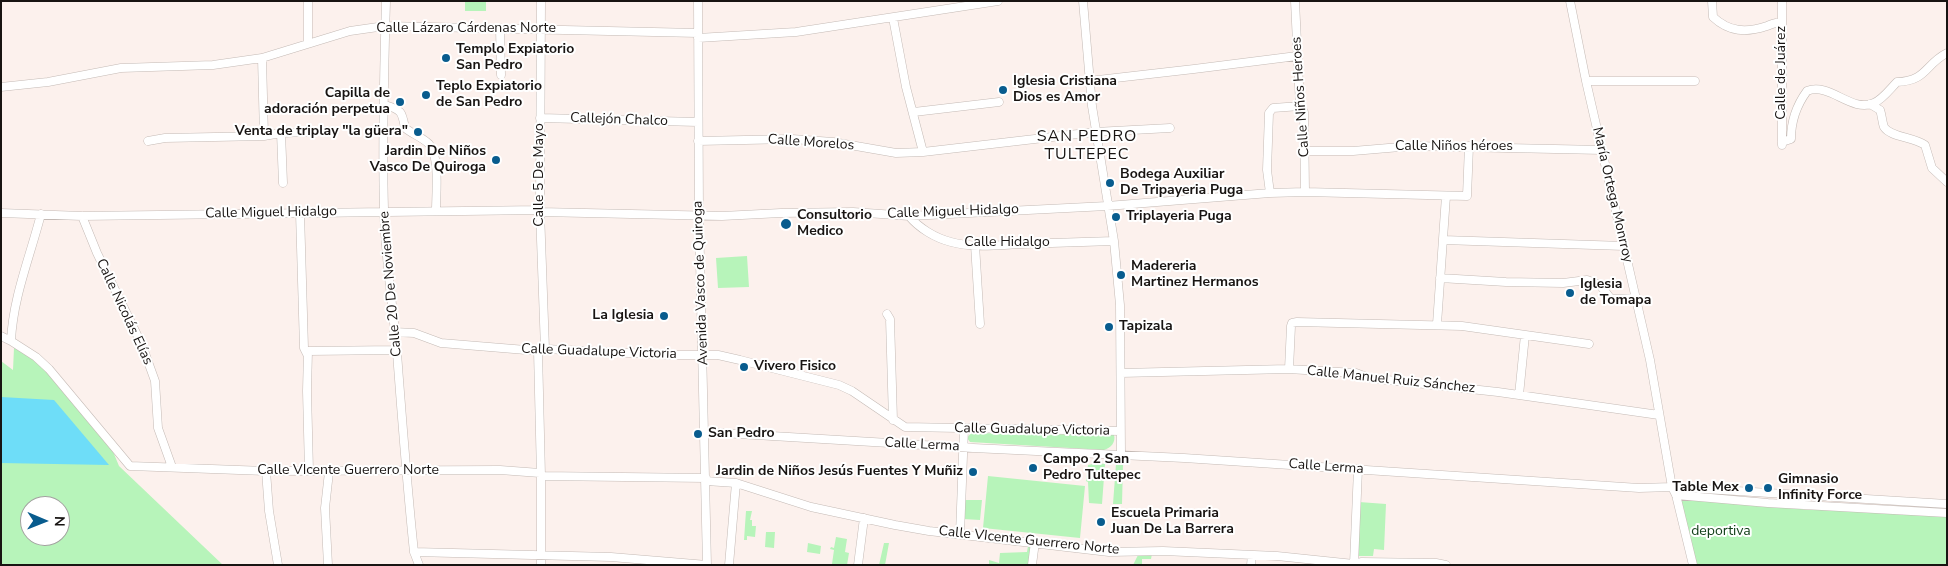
<!DOCTYPE html>
<html>
<head>
<meta charset="utf-8">
<style>
  body { margin:0 }
  #map { position:relative; width:1948px; height:566px; overflow:hidden; background:#fcf1ed; font-family:"Nunito Sans",sans-serif }
  canvas { display:block }
  .frame { position:absolute; inset:0; border:2px solid #181412; pointer-events:none }
  .north { position:absolute; left:20px; top:496px; width:50px; height:50px; box-sizing:border-box; background:#fff; border:1px solid #a3a1a0; border-radius:50%; rotate:91deg; font-size:14px; font-weight:700; line-height:20px; text-align:center; color:#181412 }
  .north::after { content:''; display:block; margin:auto; width:18px; height:22px; background:#085c8e; clip-path:polygon(50% 0,100% 100%,50% 72%,0 100%) }
</style>
</head>
<body>
<div id="map">
<canvas width="1948" height="566"></canvas>
<div class="frame"></div>
<div class="north">N</div>
</div>
<script>
const c = document.querySelector('canvas').getContext('2d');
c.lineJoin = 'round';
function fill(path, color) { c.fillStyle = color; c.fill(path, 'evenodd'); }
function strokePath(path, color, width, dash) { c.strokeStyle = color; c.lineWidth = width; c.lineCap = dash ? 'butt' : 'round'; c.setLineDash(dash || []); c.stroke(path); }
function drawText(font, color, halo, rows, align = 'center') {
  c.font = font + ' "Nunito Sans",sans-serif'; c.lineWidth = 4; c.setLineDash([]); c.textBaseline = 'middle'; c.strokeStyle = halo; c.fillStyle = color; for (const [text, x, y, turn = 0] of rows) {
    c.save(); c.translate(x, y); c.rotate((+turn || 0) * Math.PI / 180); c.textAlign = isNaN(turn) ? turn : align; if (halo) c.strokeText(text, 0, 0); c.fillText(text, 0, 0); c.restore();
  }
}
fill(new Path2D(`
  M465 1H486V11H465Z
  M747 256 749 287 718 288 716 258Z
  M14 348 26 353 42 365 112 449 119 466 223 565H1V361L13 370ZM30 506H60V536H30Z
  M971 433 1114 435C1116 442 1111 448 1104 450L970 442 967 438Z
  M1097 463 1105 464 1102 504 1089 503 1088 482 1086 481 1088 465Z
  M1116 464H1123L1122 504H1113Z
  M988 476 1085 486 1080 538 983 528Z
  M1679 495 1809 510 1947 509V565H1696Z
  M964 500H982L980 520 963 519Z
  M1359 502 1386 504 1384 550 1374 549 1373 556H1358Z
  M746 511H752L750 520H752V526H756L755 537 747 536V540H744Z
  M766 532H775L774 548 765 547Z
  M836 537 847 539 845 552 849 553 847 565H830L832 564 834 550 830 549 831 547 834 548Z
  M808 543 821 546 820 554 807 552Z
  M884 543H889L885 565H879Z
  M1028 546 1033 547 1030 565H989V560L999 563 1000 553 1027 552Z
  M1139 553 1152 554 1151 559H1142V565H1133Z`), '#b7f4ba');
fill(new Path2D(`
  M1 397 54 400 109 465 1 463Z`), '#6eddf8');
const minor = new Path2D(`
  M308 1V43
  M386 1C384 70 382 140 384 209 385 258 393 305 397 353 402 419 407 486 414 552L419 565
  M541 1 540 212 545 349
  M698 1 699 216 707 565
  M1083 1 1092 106 1114 241 1120 305 1121 455
  M1295 1 1300 106 1304 112 1305 192
  M1570 1 1586 81 1650 360 1672 487 1676 495 1693 565
  M1712 1 1713 17C1729 32 1746 33 1767 26 1772 24 1776 22 1782 22
  M893 18 906 87 923 152
  M500 28 501 75
  M698 38 796 32 998 1
  M262 58 264 136
  M1089 81 1194 69 1297 56
  M1586 81H1695
  M1 87 48 82 121 68 213 65 262 58 350 31 385 26 698 33
  M1870 104 1880 110C1882 115 1882 122 1884 127 1890 137 1913 137 1925 145L1932 168 1947 182
  M385 105C402 110 402 112 405 128 412 134 422 137 429 144 440 156 436 194 436 211
  M914 112 999 102
  M540 118 698 122
  M281 133 283 183
  M148 141 165 138 264 136 281 133 332 131
  M698 141 792 139 833 142 896 153 923 152 1095 132 1170 128
  M1782 142 1791 139C1791 121 1796 106 1807 91 1830 82 1851 113 1874 103 1883 99 1890 89 1897 82 1927 81 1925 64 1947 53
  M1782 145V1
  M1306 151H1353L1412 146 1602 150
  M1270 193 1267 170 1269 113 1273 108 1300 106
  M540 212 722 216 781 213 853 212 909 216 1107 206 1270 193 1305 192 1467 196 1469 146
  M1 213 82 216 540 210
  M300 213 304 348 307 354
  M41 214C30 257 13 297 11 341L36 357 49 369 130 466 266 471 500 470 540 473
  M82 216 97 253 142 345 155 381 158 428 172 467
  M909 216C919 228 935 238 951 242 973 248 998 245 1020 244 1051 243 1083 242 1114 241
  M1443 240 1624 246
  M975 245 980 324
  M1440 278 1506 282 1563 283 1587 280 1600 285 1611 299 1637 298
  M887 314 890 319 893 420
  M1437 324 1446 196
  M394 332 414 333 441 343 538 351 545 349 671 355H718L740 360 839 385 852 391 905 427 1120 431
  M1 336 11 341
  M538 351 541 476V565
  M1289 369 1291 326 1292 323 1297 322 1462 326 1589 344
  M1121 373 1288 369 1356 373 1369 378 1498 392 1659 415
  M1519 395 1525 335
  M705 432 973 448 1184 458 1639 488 1672 487 1947 504
  M266 471 269 511 278 565
  M309 471 307 391 308 351 397 350
  M541 476 706 478
  M706 481 736 483 811 507 895 525 929 531 1109 552 1163 551 1277 556 1354 564 1361 562 1436 563 1446 565
  M1676 495 1768 503 1947 513
  M960 534 964 429
  M414 552 611 557 707 565
  M1354 564 1358 469
  M328 565 325 508 329 472
  M729 565 736 483
  M858 565 864 518
  M1032 565 1035 542
  M1251 565 1252 555`);
strokePath(minor, '#c4bab5', 9);
strokePath(minor, '#fff', 8);
for (const [x, y, r, color] of [
  [446,58,5,"#085c8e"],
  [1003,90,5,"#085c8e"],
  [426,95,5,"#085c8e"],
  [400,102,5,"#085c8e"],
  [418,132,5,"#085c8e"],
  [496,160,5,"#085c8e"],
  [1110,183,5,"#085c8e"],
  [1116,217,5,"#085c8e"],
  [786,224,6,"#085c8e"],
  [1121,275,5,"#085c8e"],
  [1570,293,5,"#085c8e"],
  [664,316,5,"#085c8e"],
  [1109,327,5,"#085c8e"],
  [744,367,5,"#085c8e"],
  [698,434,5,"#085c8e"],
  [1033,468,5,"#085c8e"],
  [973,472,5,"#085c8e"],
  [1749,488,5,"#085c8e"],
  [1768,488,5,"#085c8e"],
  [1101,522,5,"#085c8e"]
]) { const dot = new Path2D(); dot.arc(x, y, r, 0, 2 * Math.PI); c.fillStyle = color; c.fill(dot); strokePath(dot, '#fff', 2); }
drawText('14px', '#181412', '#fff', [
  ["Calle Lázaro Cárdenas Norte",466,29],
  ["Calle de Juárez",1782,73,-90],
  ["Calle Niños Heroes",1301,97,-94],
  ["Callejón Chalco",619,120,2],
  ["Calle Morelos",811,143,4],
  ["Calle Niños héroes",1454,147],
  ["Calle 5 De Mayo",540,175,-90],
  ["María Ortega Monrroy",1612,195,77],
  ["Calle Miguel Hidalgo",953,212,-2],
  ["Calle Miguel Hidalgo",271,213,-1],
  ["Calle Hidalgo",1007,243],
  ["Avenida Vasco de Quiroga",701,283,-92],
  ["Calle 20 De Noviembre",391,284,-95],
  ["Calle Nicolás Elías",124,312,65],
  ["Calle Guadalupe Victoria",599,352,2],
  ["Calle Manuel Ruiz Sánchez",1391,380,6],
  ["Calle Guadalupe Victoria",1032,430,1],
  ["Calle Lerma",922,445,3],
  ["Calle Lerma",1326,467,4],
  ["Calle VIcente Guerrero Norte",348,471],
  ["Calle VIcente Guerrero Norte",1029,541,6]
]);
drawText('bold 14px', '#181412', '#fff', [
  ["Templo Expiatorio",456,50],
  ["San Pedro",456,66],
  ["Iglesia Cristiana",1013,82],
  ["Dios es Amor",1013,98],
  ["Teplo Expiatorio",436,87],
  ["de San Pedro",436,103],
  ["Capilla de",390,94,"right"],
  ["adoración perpetua",390,110,"right"],
  ["Venta de triplay \"la güera\"",408,132,"right"],
  ["Jardin De Niños",486,152,"right"],
  ["Vasco De Quiroga",486,168,"right"],
  ["Bodega Auxiliar",1120,175],
  ["De Tripayeria Puga",1120,191],
  ["Consultorio",797,216],
  ["Medico",797,232],
  ["Triplayeria Puga",1126,217],
  ["Madereria",1131,267],
  ["Martinez Hermanos",1131,283],
  ["Iglesia",1580,285],
  ["de Tomapa",1580,301],
  ["La Iglesia",654,316,"right"],
  ["Tapizala",1119,327],
  ["Vivero Fisico",754,367],
  ["San Pedro",708,434],
  ["Campo 2 San",1043,460],
  ["Pedro Tultepec",1043,476],
  ["Jardin de Niños Jesús Fuentes Y Muñiz",963,472,"right"],
  ["Gimnasio",1778,480],
  ["Infinity Force",1778,496],
  ["Table Mex",1739,488,"right"],
  ["Escuela Primaria",1111,514],
  ["Juan De La Barrera",1111,530]
], 'left');
drawText('14px', '#124019', '#fff', [
  ["deportiva",1721,532]
]);
c.letterSpacing = '1px';
drawText('16px', '#181412', '#fff', [
  ["SAN PEDRO",1087,137],
  ["TULTEPEC",1087,155]
]);
c.letterSpacing = '0px';
</script>
</body>
</html>
